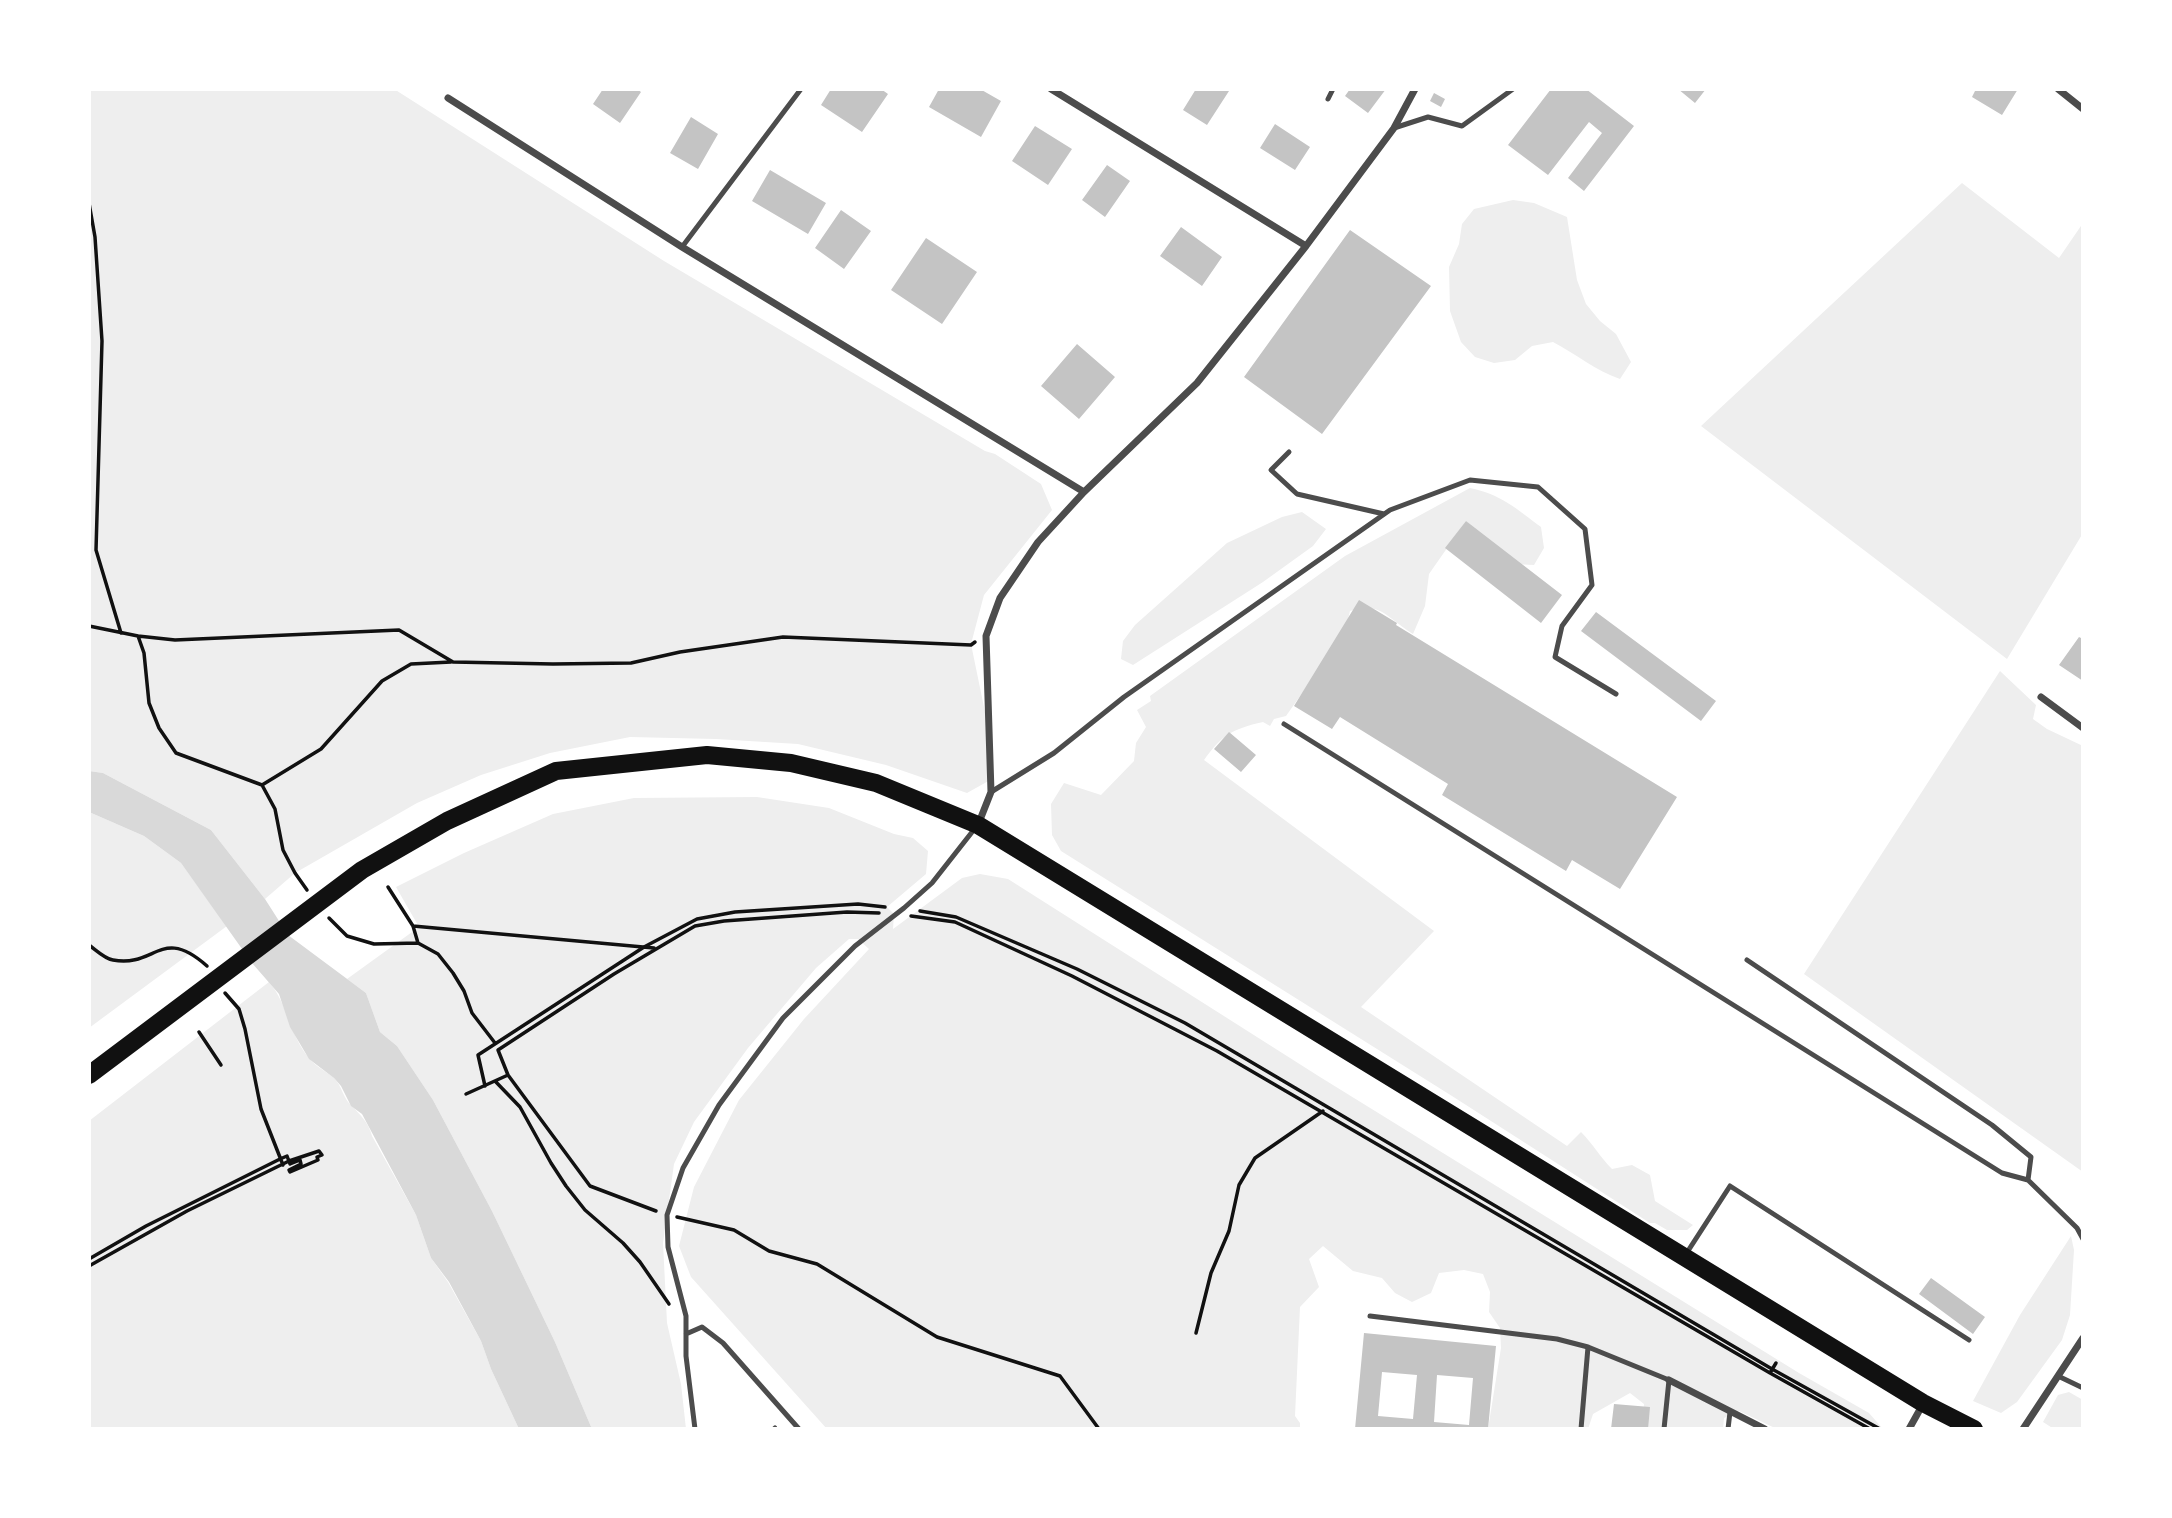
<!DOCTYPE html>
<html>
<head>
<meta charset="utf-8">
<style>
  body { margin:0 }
  #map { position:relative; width:2172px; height:1518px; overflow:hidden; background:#fff; font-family:"Alegreya Sans",sans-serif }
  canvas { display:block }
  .frame { position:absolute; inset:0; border:91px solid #fff; pointer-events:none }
</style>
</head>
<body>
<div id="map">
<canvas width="2172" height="1518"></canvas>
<div class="frame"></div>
</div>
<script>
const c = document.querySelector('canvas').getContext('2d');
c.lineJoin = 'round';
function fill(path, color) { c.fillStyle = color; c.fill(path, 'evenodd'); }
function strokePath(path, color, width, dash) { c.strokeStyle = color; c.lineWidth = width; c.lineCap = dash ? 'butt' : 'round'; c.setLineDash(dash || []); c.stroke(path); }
fill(new Path2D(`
  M89 89H394L664 261 985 451 995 454 1041 484 1052 510 984 595 971 644 993 751 992 779 967 793 886 765 798 744 716 739 630 737 550 753 481 775 417 803 295 873 265 899 211 830 103 773 89 771Z
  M1962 183 2059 258 2083 223V533L2007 659 1701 426Z
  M1513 200 1534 203 1567 217 1577 280 1586 304 1600 321 1616 334 1631 362 1620 379C1596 371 1576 354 1553 342L1532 346 1515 360 1494 363 1475 357 1461 342 1450 311 1449 267 1459 244 1462 224 1474 209Z
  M1470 488C1500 494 1517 509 1541 527L1544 548 1534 565 1513 564 1466 521 1429 574 1425 606 1413 634C1389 620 1380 600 1350 611L1345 632 1286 716 1274 719 1270 726 1263 722C1232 729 1222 735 1204 760L1434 931 1361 1007 1567 1146 1581 1132C1593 1144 1600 1157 1612 1169L1632 1165 1650 1175 1655 1201 1693 1225 1687 1230H1667L1655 1223H1650L1452 1096 1061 851 1052 835 1051 804 1064 783 1101 795 1134 761 1136 743 1146 727 1137 710 1151 701 1150 696 1345 556Z
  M1302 512 1326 529 1313 546 1263 582 1133 665 1121 659 1123 641 1135 625 1227 543 1282 517Z
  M2000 671 2036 705 2033 719 2047 729 2083 746V1172L1804 974Z
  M757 797 829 808 894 834 913 838 928 851 926 874 887 907 894 914 893 929 962 878 980 874 1008 879 1320 1077 1799 1373 1869 1413 1883 1429H1777L1739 1411 1724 1418 1723 1429H1642L1644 1404 1630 1393 1593 1414 1588 1429H1488L1501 1348 1500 1328 1489 1312 1490 1292 1483 1274 1464 1270 1439 1273 1431 1293 1412 1302 1395 1293 1382 1278 1353 1271 1323 1246 1309 1259 1319 1287 1300 1307 1295 1416 1300 1423V1429H827L691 1277 679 1246 694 1187 739 1100 804 1019 869 949 858 939H849L816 968 748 1048 694 1122 674 1164 663 1243 667 1323 681 1384 686 1429H592L555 1342 492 1211 433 1100 397 1046 380 1032 366 993 347 979 419 927 396 887 464 853 553 814 634 798Z
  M89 812 144 836 181 863 227 926 89 1028Z
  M269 982C288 1004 289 1034 309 1058 316 1067 326 1071 334 1078 342 1086 343 1098 351 1105 360 1115 368 1121 372 1136L416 1215 431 1258 448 1282 481 1341 491 1369 519 1429H89V1121Z
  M2071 1236 2074 1250 2070 1315 2062 1340 2017 1402 2001 1413 1973 1401 2020 1315Z
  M2069 1392 2083 1400V1429H2054L2043 1422 2058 1395Z`), '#eee');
fill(new Path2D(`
  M89 771 103 773 211 830 265 899 288 935 366 993 380 1032 397 1046 433 1100 492 1211 555 1342 592 1429H519L491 1369 481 1341 449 1282 431 1258 416 1215 362 1114 351 1106 341 1086 334 1078 309 1059 290 1027 279 994 252 963 181 863 144 836 89 812Z`), '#d9d9d9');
fill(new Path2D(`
  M603 89H637L641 92 620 123 593 104Z
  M831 89H881L888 94 862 132 821 105Z
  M939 89H980L1001 101 981 137 929 107Z
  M1196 89 1229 91 1207 125 1183 110Z
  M1350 89H1386L1368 113 1345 96Z
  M1551 89H1586L1634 126 1584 191 1568 178 1602 133 1589 122 1548 175 1508 145Z
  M1678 89H1706L1695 103Z
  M1976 89H2018L2002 115 1972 97Z
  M1434 93 1445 99 1441 107 1430 101Z
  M691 117 718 134 698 169 670 153Z
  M1275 124 1310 147 1295 170 1260 148Z
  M1035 126 1072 149 1048 185 1012 161Z
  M1107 165 1130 181 1105 217 1082 200Z
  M770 170 826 203 808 234 752 201Z
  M841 210 871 231 844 269 815 248Z
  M1181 227 1222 257 1202 286 1160 256Z
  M1350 230 1431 286 1322 434 1244 377Z
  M926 238 977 272 942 324 891 290Z
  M1077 344 1115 377 1079 419 1041 386Z
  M1466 521 1562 595 1541 623 1445 548Z
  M1359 600 1397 623 1396 625 1677 797 1620 889 1572 860 1566 871 1442 795 1448 784 1340 717 1332 729 1294 706Z
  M1596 612 1716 701 1701 721 1581 631Z
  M2079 637 2083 639V681L2059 665Z
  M1229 732 1256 755 1241 772 1214 749Z
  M1931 1278 1985 1317 1973 1334 1919 1294Z
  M1364 1333 1496 1346 1488 1429H1355ZM1382 1372 1417 1375 1413 1419 1378 1416ZM1437 1375 1473 1378 1469 1425 1434 1422Z
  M1614 1404 1650 1407 1648 1429H1611Z`), '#c4c4c4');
strokePath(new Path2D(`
  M89 203 95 237 102 341 96 550 121 633
  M89 626 138 636 144 653 149 703 159 728 176 753 262 785 275 809 283 850 295 873 307 890
  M138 636 175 640 399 630 453 662 553 664 631 663 680 652 783 637 971 645 975 642
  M262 785 321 749 382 681 411 664 451 662
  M388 887 413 926
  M920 911 956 917 1077 969 1185 1023 1772 1369 1880 1429
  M911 916 955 922 1072 976 1217 1051 1770 1373 1776 1363
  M329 918 347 936 374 944 418 943 438 954 453 973 464 991 472 1013 495 1043
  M418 943 413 926 654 948
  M89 945C96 950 105 959 113 960 156 968 161 925 207 966
  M225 993 239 1009 245 1029 261 1109 283 1165
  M199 1032 221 1065
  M508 1075 590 1186 656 1211
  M495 1081 520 1107 551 1163 566 1186 585 1210 623 1243 640 1262 669 1304
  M485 1086 478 1055 644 947 697 919 735 912 858 904 885 907
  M466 1094 508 1075 498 1050 614 974 695 926 724 921 847 912 879 913
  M677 1217 734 1230 769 1251 817 1264 937 1337 1060 1376 1099 1429
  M89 1259 146 1226 280 1159 287 1156 290 1164 300 1160 301 1164 289 1170 290 1172 318 1160 317 1157 322 1155 319 1151 289 1161 187 1211 89 1266
  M1196 1333 1211 1273 1229 1231 1239 1185 1255 1158 1323 1111
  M1770 1373 1870 1429`), '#111', 3.5);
strokePath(new Path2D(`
  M1328 99 1333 89
  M1394 128 1428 117 1462 126 1513 89
  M682 247 801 89
  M1289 452 1271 470 1297 494 1384 514
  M1284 724 2002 1173 2028 1180 2077 1228 2083 1239
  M991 792 1054 753 1124 697 1390 510 1470 480 1538 487 1585 529 1592 585 1562 626 1555 657 1616 694
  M1747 960 1992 1125 2031 1157 2028 1180
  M1686 1254 1730 1186 1969 1340
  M1370 1316 1557 1339 1588 1347 1669 1380 1664 1429
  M686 1334 702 1327 723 1343 799 1429
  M2058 1376 2083 1388
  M695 1429 686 1356V1316L668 1247 667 1215 683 1168 719 1105 783 1018 855 946 904 908 932 883 976 827
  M774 1429 775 1428
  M1581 1429 1588 1347
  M1728 1429 1730 1412`), '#4c4c4c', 5);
strokePath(new Path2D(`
  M1051 89 1306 246
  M2058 89 2083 109
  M448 98 682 247 1084 492
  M2041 697 2083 728
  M978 825 991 792 986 636 1000 598 1038 542 1084 492 1197 383 1306 246 1394 128 1415 89
  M1669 1380 1765 1429
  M1909 1429 1923 1404
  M2023 1429 2083 1338`), '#4c4c4c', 7);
strokePath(new Path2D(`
  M89 1075 362 870 447 821 556 771 707 755 791 763 876 783 978 825 1923 1403 1974 1429`), '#111', 18);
</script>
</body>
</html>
